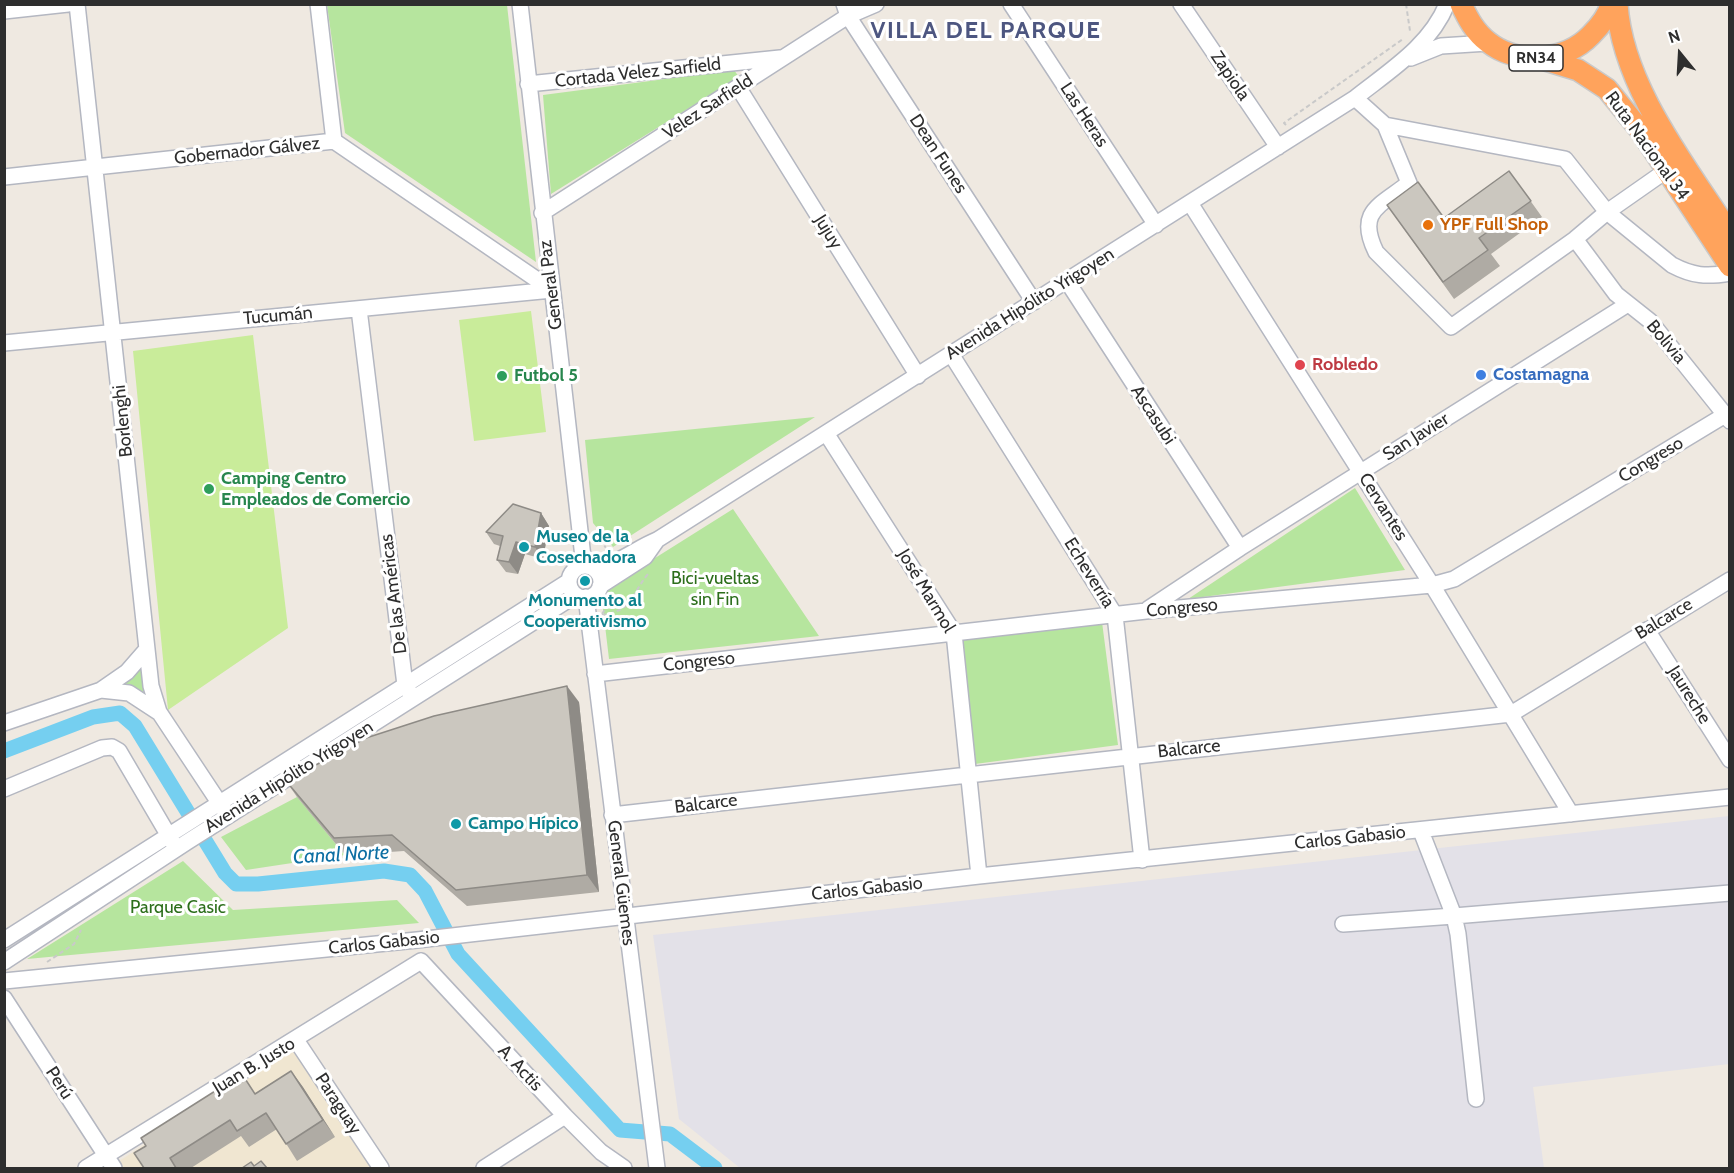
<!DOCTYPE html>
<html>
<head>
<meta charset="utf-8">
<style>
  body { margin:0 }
  #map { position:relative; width:1734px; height:1173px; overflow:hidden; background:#efe9e1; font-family:Cabin,sans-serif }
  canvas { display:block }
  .frame { position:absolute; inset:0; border:6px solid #2e2e2e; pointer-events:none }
  .north { position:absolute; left:1650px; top:24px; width:60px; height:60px; -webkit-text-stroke:4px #fff; paint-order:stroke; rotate:342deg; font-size:16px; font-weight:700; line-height:24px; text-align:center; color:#2e2e2e }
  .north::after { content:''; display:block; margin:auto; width:21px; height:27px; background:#2e2e2e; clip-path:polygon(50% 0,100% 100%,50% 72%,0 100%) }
</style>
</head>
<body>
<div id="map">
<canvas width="1734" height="1173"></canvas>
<div class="frame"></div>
<div class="north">N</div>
</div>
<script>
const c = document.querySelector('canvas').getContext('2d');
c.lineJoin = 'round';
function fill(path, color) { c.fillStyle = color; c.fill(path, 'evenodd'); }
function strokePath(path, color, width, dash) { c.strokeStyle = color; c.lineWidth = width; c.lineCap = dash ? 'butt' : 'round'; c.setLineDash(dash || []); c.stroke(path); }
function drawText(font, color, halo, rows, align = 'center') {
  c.font = font + ' Cabin,sans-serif'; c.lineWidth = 6; c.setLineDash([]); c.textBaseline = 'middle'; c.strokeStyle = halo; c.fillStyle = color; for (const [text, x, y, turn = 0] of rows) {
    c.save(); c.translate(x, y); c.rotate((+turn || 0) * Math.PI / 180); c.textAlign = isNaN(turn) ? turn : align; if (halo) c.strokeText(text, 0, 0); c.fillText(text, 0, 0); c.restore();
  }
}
fill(new Path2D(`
  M1729 816V1064L1533 1087 1544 1168H740L679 1119 653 935Z`), '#e3e1e8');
fill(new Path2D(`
  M295 1048 373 1168H119L116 1163Z`), '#f0e6d1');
fill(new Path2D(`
  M327 5H507L536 262 345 133Z
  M734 70 739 77 551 194 543 95Z
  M815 417 613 547 593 523 585 440Z
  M1355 488 1405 570 1188 599Z
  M733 509 819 636 609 659 601 592Z
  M1102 622 1118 745 975 764 959 641Z
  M140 664 145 665 143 696 123 687 121 683Z
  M297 797 345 855 246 870 221 837Z
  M183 861 233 910 397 900 419 923 27 959Z`), '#b6e59e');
fill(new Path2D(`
  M531 311 546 432 474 441 459 320Z
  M253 335 288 628 168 710 133 351Z`), '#c9ec9a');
strokePath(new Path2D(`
  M4 751 93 717 120 713 135 726 225 873 236 884H258L384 871 410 875 425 891 458 954 620 1130 670 1134 715 1168`), '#75cff0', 15);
const minor = new Path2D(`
  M77 4 151 686 159 712 228 816
  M318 4 334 141
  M520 4 584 566
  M844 4 848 16 1034 302
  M1011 4 1156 225
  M1181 4 1278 147
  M4 11 68 4
  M1411 58 1441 46 1488 43
  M528 84 780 58
  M738 87 918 376
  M1355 98 1385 125 1565 159 1607 212 1575 239 1451 327 1376 252C1356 211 1380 206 1409 183L1385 125
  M1667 170 1607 212 1672 265C1693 276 1706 277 1730 273
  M4 177 334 141 552 290
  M1190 203 1432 585 1571 814
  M542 213 848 16 876 4
  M1575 239 1616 294 1650 321 1730 421
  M1067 281 1240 548
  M359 309 405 685 410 693
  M4 343 552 290
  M951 354 1115 615 1142 860
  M826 433 954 633 979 876
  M569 582a16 16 0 1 1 32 0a16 16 0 1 1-32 0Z
  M595 569C611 568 639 547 657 540L1355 98C1389 71 1430 46 1447 4
  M600 586 645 557 657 540
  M586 597 657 1168
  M1148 609 1240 548 1628 304
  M1647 630 1730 760
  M595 674 1146 611 1432 585 1454 579 1725 415
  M101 690 127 672 147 649
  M4 723 101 690 129 693 158 712
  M4 789 102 748 112 747 119 751 173 843
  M612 815 1511 714 1730 580
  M1421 831 1454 916 1730 893
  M1343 924 1454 916 1458 934 1476 1099
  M4 940 569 581
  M421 961 565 1116 601 1152 624 1168
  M4 962 187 842 576 595
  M4 981 417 940 979 876 1730 797
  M4 998 114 1168
  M296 1040 381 1168
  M86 1168 421 961
  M484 1168 565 1116`);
const highway = new Path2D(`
  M1461 4C1468 19 1475 32 1488 42 1517 65 1565 62 1591 35 1599 27 1608 17 1611 4
  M1617 4C1622 86 1686 166 1730 234
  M1539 58 1578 70 1607 89 1641 131 1730 266`);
strokePath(minor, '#b4b7c1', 18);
strokePath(highway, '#c9c9c9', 24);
strokePath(new Path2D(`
  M1406 4 1410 31
  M1286 125 1284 123 1403 39
  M596 533 608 551
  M602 614 615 594
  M602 615C634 610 630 596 648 574
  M559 625 574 622
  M47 962 74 944 81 930`), '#c9c9c9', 2, [4.5, 3]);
strokePath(minor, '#fff', 15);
strokePath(highway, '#ffa35c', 21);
fill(new Path2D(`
  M1509 171 1542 217 1491 254 1500 266 1454 299 1387 205 1444 218Z
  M541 513 549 526 543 559 525 554 518 574 506 572 497 560 500 546 494 544 486 532Z
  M579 702 599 892 467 906 404 851 345 855 297 797 286 781Z
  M291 1071 335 1137 297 1161 277 1129 249 1147 241 1136 191 1168H144L146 1146 256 1093Z`), '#afaba4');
fill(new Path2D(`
  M541 513 549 526 543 559 535 547Z
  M516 542 525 554 518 574 509 562Z
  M567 686 579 702 599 892 587 875Z
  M291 1071 303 1087 335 1137 323 1120Z`), '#8e8b86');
const building = new Path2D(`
  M1509 171 1531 201 1479 238 1488 250 1443 282 1387 205 1418 182 1444 218Z
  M513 504 541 513 535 547 516 542 509 562 497 560 503 536 486 532Z
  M567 686 587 875 456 890 392 835 334 838 286 781 366 738 434 716Z
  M291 1071 323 1120 286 1144 266 1113 237 1131 230 1120 170 1158 176 1168H144L134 1153 146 1146 141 1138 242 1074 255 1094Z
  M261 1161 267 1168H242L251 1162 254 1166Z`);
fill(building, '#cbc7bf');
strokePath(building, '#8e8b86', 1.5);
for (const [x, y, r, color] of [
  [1428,225,6,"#e8710a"],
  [1300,365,6,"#e0444e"],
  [1481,375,6,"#3f7fe0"],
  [502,376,6,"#2e9e5b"],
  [209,489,6,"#2e9e5b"],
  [524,547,6,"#0f9aa8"],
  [585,581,6,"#0f9aa8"],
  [456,824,6,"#0f9aa8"]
]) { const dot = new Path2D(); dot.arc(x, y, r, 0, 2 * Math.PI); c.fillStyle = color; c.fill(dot); strokePath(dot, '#fff', 2); }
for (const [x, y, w] of [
  [1536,58,54]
]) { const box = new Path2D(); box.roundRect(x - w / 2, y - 13, w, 26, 4.5); c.fillStyle = '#fff'; c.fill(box); strokePath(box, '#2e2e2e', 1.5); }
drawText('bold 16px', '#2e2e2e', null, [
  ["RN34",1536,58]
]);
drawText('18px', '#2e2e2e', '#fff', [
  ["Cortada Velez Sarfield",638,73,-6],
  ["Zapiola",1230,76,56],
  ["Velez Sarfield",708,107,-33],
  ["Las Heras",1084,115,57],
  ["Ruta Nacional 34",1647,146,54],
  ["Gobernador Gálvez",247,151,-6],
  ["Dean Funes",938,154,57],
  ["Jujuy",828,232,58],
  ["General Paz",551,285,-97],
  ["Avenida Hipólito Yrigoyen",1030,304,-32],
  ["Tucumán",278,316,-5],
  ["Bolivia",1666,342,50],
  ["Ascasubi",1153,415,57],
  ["Borlenghi",123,421,-96],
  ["San Javier",1416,437,-32],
  ["Congreso",1651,460,-31],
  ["Cervantes",1383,507,58],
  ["Echeverría",1089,573,58],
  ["José Marmol",926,591,59],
  ["De las Américas",394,594,-97],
  ["Congreso",1182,608,-5],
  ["Balcarce",1664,619,-31],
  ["Congreso",699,662,-6],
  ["Jaureche",1689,695,58],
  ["Balcarce",1189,749,-6],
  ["Avenida Hipólito Yrigoyen",289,777,-32],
  ["Balcarce",706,804,-7],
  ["Carlos Gabasio",1350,838,-6],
  ["General Güemes",621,883,83],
  ["Carlos Gabasio",867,889,-6],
  ["Carlos Gabasio",384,943,-6],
  ["Juan B. Justo",254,1066,-31],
  ["A. Actis",520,1068,47],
  ["Perú",59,1083,57],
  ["Paraguay",338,1104,57]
]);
drawText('bold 18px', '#c56008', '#fff', [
  ["YPF Full Shop",1440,225]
], 'left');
drawText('bold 18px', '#be3a42', '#fff', [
  ["Robledo",1312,365]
], 'left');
drawText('bold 18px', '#366cbe', '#fff', [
  ["Costamagna",1493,375]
], 'left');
drawText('bold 18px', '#27864d', '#fff', [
  ["Futbol 5",514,376],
  ["Camping Centro",221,479],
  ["Empleados de Comercio",221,500]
], 'left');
drawText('bold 18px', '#0d838f', '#fff', [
  ["Museo de la",536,537],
  ["Cosechadora",536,558],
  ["Monumento al",585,601,"center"],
  ["Cooperativismo",585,622,"center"],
  ["Campo Hípico",468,824]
], 'left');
drawText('18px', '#2c6e1b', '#fff', [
  ["Bici-vueltas",715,579],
  ["sin Fin",715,600],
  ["Parque Casic",178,908]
]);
drawText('italic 20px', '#0d6fa3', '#fff', [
  ["Canal Norte",341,855,-3]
]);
c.letterSpacing = '1.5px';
drawText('bold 24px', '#4d5680', '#fff', [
  ["VILLA DEL PARQUE",986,31]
]);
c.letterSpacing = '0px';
</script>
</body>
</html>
